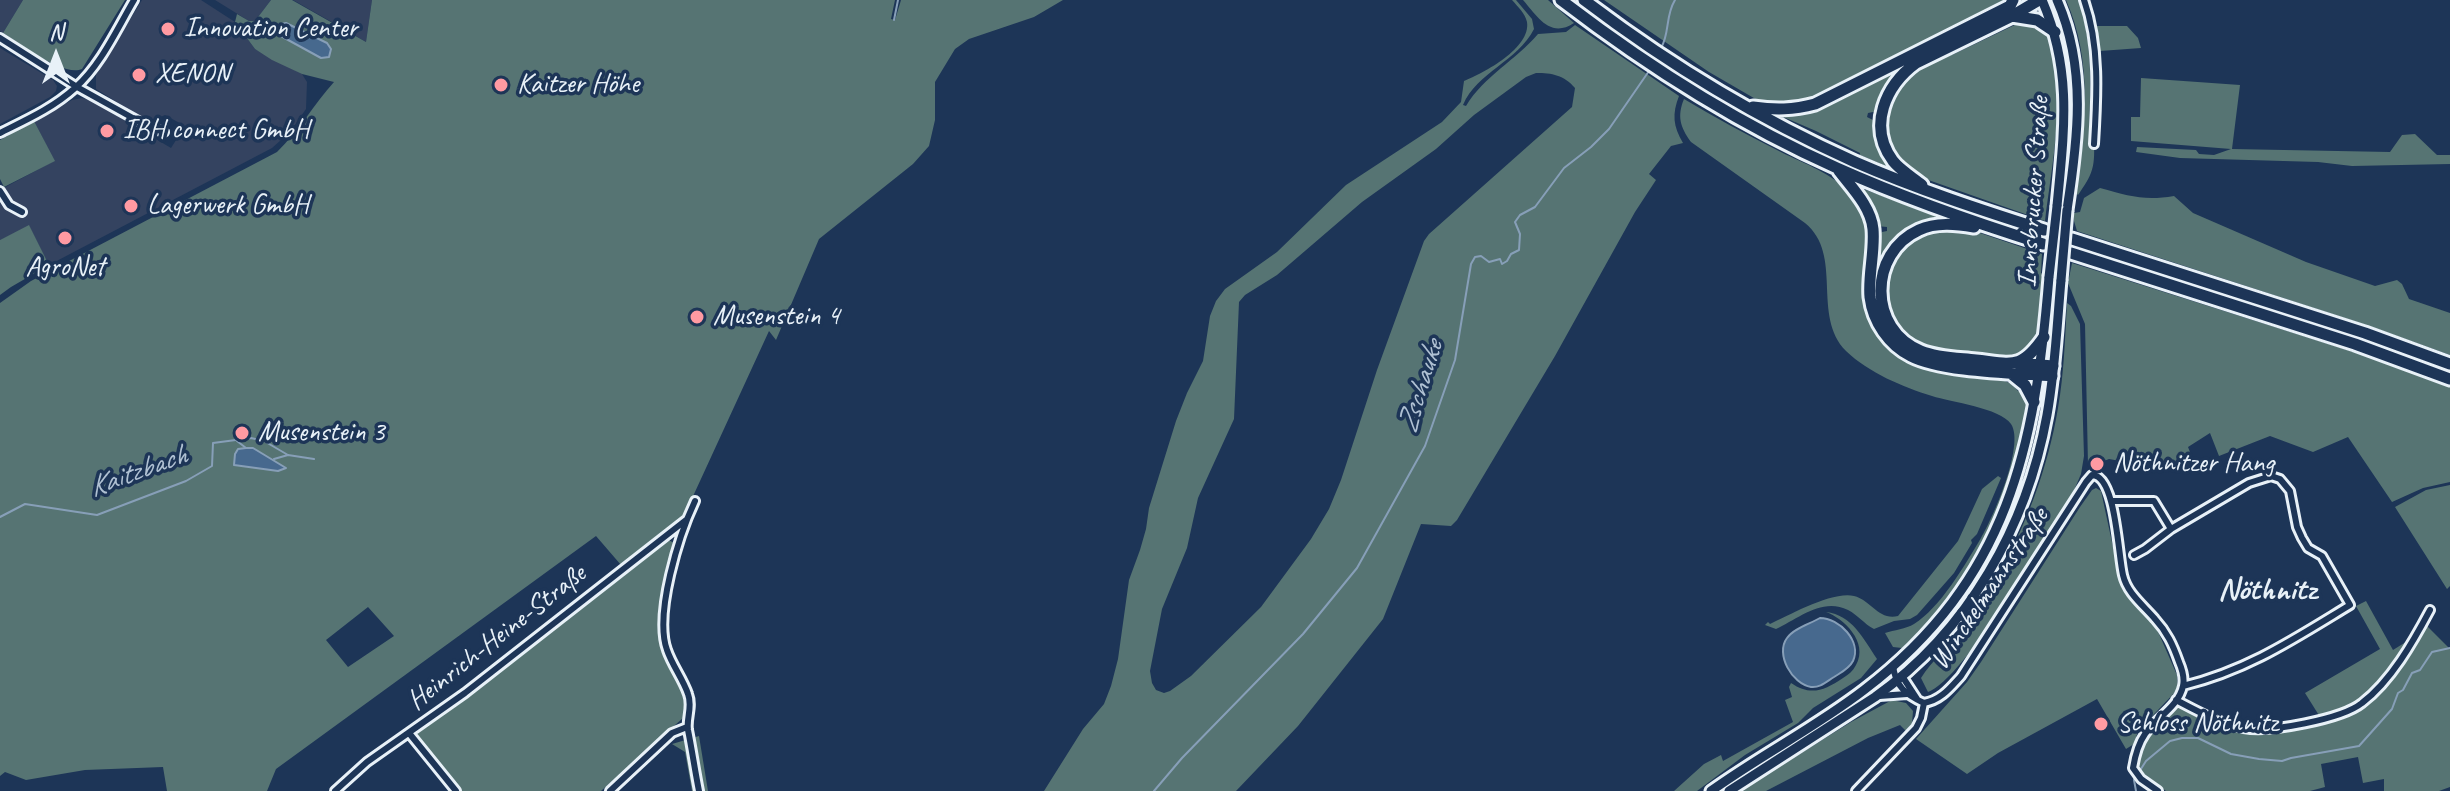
<!DOCTYPE html>
<html>
<head>
<meta charset="utf-8">
<style>
  body { margin:0 }
  #map { position:relative; width:2450px; height:791px; overflow:hidden; background:#1d3557; font-family:Caveat,sans-serif }
  canvas { display:block }
  .north { position:absolute; left:16px; top:16px; width:80px; height:80px; -webkit-text-stroke:6px #1d3557; paint-order:stroke; rotate:0deg; font-size:22px; font-weight:700; line-height:32px; text-align:center; color:#e8f1f8 }
  .north::after { content:''; display:block; margin:auto; width:28px; height:36px; background:#e8f1f8; clip-path:polygon(50% 0,100% 100%,50% 72%,0 100%) }
</style>
</head>
<body>
<div id="map">
<canvas width="2450" height="791"></canvas>
<div class="north">N</div>
</div>
<script>
const c = document.querySelector('canvas').getContext('2d');
c.lineJoin = 'round';
function fill(path, color) { c.fillStyle = color; c.fill(path, 'evenodd'); }
function strokePath(path, color, width, dash) { c.strokeStyle = color; c.lineWidth = width; c.lineCap = dash ? 'butt' : 'round'; c.setLineDash(dash || []); c.stroke(path); }
function drawText(font, color, halo, rows, align = 'center') {
  c.font = font + ' Caveat,sans-serif'; c.lineWidth = 7; c.setLineDash([]); c.textBaseline = 'middle'; c.strokeStyle = halo; c.fillStyle = color; for (const [text, x, y, turn = 0] of rows) {
    c.save(); c.translate(x, y); c.rotate((+turn || 0) * Math.PI / 180); c.textAlign = isNaN(turn) ? turn : align; if (halo) c.strokeText(text, 0, 0); c.fillText(text, 0, 0); c.restore();
  }
}
fill(new Path2D(`
  M0 0H23L3 33 0 31Z
  M142 0H201L235 22 255 49 302 74 307 82 306 109 290 132 272 148 49 265 29 226 0 240V190L54 161 34 121 72 100 82 98 90 100 171 148 185 126 165 115 149 122 96 89V74Z
  M215 0H271L255 21H249Z
  M293 0H372L366 42 337 25Z
  M0 48 53 80 57 86 56 91 50 97 0 124Z`), '#344360');
fill(new Path2D(`
  M23 0H125L82 69C63 77 21 44 3 33Z
  M271 0H292L366 42 372 0H895L891 19 895 20 901 0H1063L1034 17 969 39 955 49 935 82V120L929 146 913 164 819 239 776 340 769 331 683 518 621 565 596 536 276 769 267 791H167L163 767 85 770 26 780 5 772 0 776V303L31 281 277 152C299 131 314 104 334 82L302 74 272 60 255 49 235 22 237 14 249 21H255ZM368 607 394 636 348 667 326 640Z
  M1512 0H1516L1532 19 1534 29C1518 61 1477 72 1463 105L1466 106C1484 76 1516 60 1538 34L1566 32 1575 25 1679 96C1672 114 1673 126 1683 143L1671 146 1649 174 1656 180 1635 212 1555 356 1457 520 1451 526 1421 524 1383 619 1298 726 1236 791H1044L1083 729 1104 704 1111 686 1118 659 1129 580 1140 550 1146 529 1149 508 1176 421 1187 393 1203 361 1210 316 1216 301 1225 289 1277 252 1346 185 1442 122 1461 102 1464 81C1484 73 1531 48 1527 22 1525 13 1518 7 1512 0ZM1536 73C1552 73 1564 75 1575 88L1572 107 1429 234 1424 241 1377 370 1341 480 1329 509 1311 539 1261 607 1191 676 1170 691 1164 693 1156 690 1152 683 1150 671 1162 609 1187 548 1198 498 1234 419 1239 302 1245 295 1277 275 1362 202 1436 149 1474 115 1526 77Z
  M1523 0H1548L1574 23C1550 39 1537 16 1523 0Z
  M1604 0H2008L2003 5 1818 99 1773 105 1759 101 1709 72Z
  M2066 0H2079C2094 46 2090 93 2089 141L2094 144C2095 168 2092 175 2078 195L2075 192C2086 127 2093 61 2066 0Z
  M2021 22H2029L2047 35C2069 86 2051 169 2045 221L1917 176 1898 159 1887 138 1886 111 1894 90 1911 72 1927 63 1954 54Z
  M2127 26 2138 38 2141 48 2100 51 2096 26Z
  M1906 63 1898 69 1899 72 1887 87 1878 111 1868 113 1867 117 1877 122 1894 167 1893 169 1860 155V153L1816 131 1774 113Z
  M2141 78 2240 85 2232 149 2390 152 2402 135 2415 134 2437 155H2450V164L2352 166 2318 162 2180 158 2136 152 2137 147 2196 150 2199 154 2214 155 2231 149 2131 141V117H2140Z
  M1684 99C1714 117 1745 134 1777 150 1800 162 1828 171 1847 190 1858 200 1864 214 1868 227L1871 315C1896 332 1923 356 1950 369 1973 381 2004 371 2018 391H2023C2034 412 2024 434 2018 456 1993 535 1963 591 1902 648L1893 647 1885 633C1894 630 1906 629 1914 624 1940 608 1965 565 1981 538 1993 518 2025 445 2011 424 2000 408 1951 402 1932 396 1903 387 1869 373 1846 351 1811 315 1844 255 1805 223L1691 142C1680 127 1677 116 1684 99Z
  M34 121 55 161 4 187 0 179V140Z
  M1858 187 1947 220 1916 228 1878 275 1901 344 1877 306 1875 294 1878 236 1882 232 1887 231V227L1877 226Z
  M2100 188C2129 196 2144 201 2174 196L2193 213 2306 262 2375 286 2397 280 2402 284 2409 299 2450 313V355L2369 326 2077 231 2074 221V213L2080 212 2084 198Z
  M29 225 49 265 11 287 0 295V240Z
  M1959 229 1980 233 2042 254 2041 273 2043 274V282L2036 338 2027 351 2017 357 2004 359 1934 352 1911 343 1886 312 1884 278 1902 244 1930 230Z
  M2072 263 2354 352 2450 387V482L2423 488 2392 502 2348 437 2313 452 2270 436 2219 456 2210 433 2188 447 2197 470 2187 473 2109 459 2104 461 2105 467 2088 465 2085 324 2068 283Z
  M2067 303 2071 306 2080 324 2084 456 2081 474 2069 502C2044 540 1964 679 1928 692L1921 678C1932 660 1948 648 1961 631 1973 616 1985 597 1995 580 2026 527 2048 468 2058 408 2064 374 2065 338 2067 303Z
  M1998 476 2001 478 1977 534 1971 540 1972 543 1954 573 1917 615 1910 619 1894 621 1874 629C1864 624 1858 615 1848 610 1822 597 1798 619 1776 629L1765 625 1768 622 1770 624C1790 615 1832 591 1854 596 1871 600 1879 621 1898 616L1958 541 1982 489Z
  M2450 485V586L2447 589 2395 507 2426 490Z
  M2096 488 2101 491 2121 584 2156 627 2177 675 2178 689 2138 731 2134 744 2126 749 2097 699 1998 753 1967 774 1916 739 1967 682 1981 662 2080 507 2092 490Z
  M665 538 674 543C667 578 655 613 662 649 667 674 694 692 683 718L601 791H459L417 737 419 729Z
  M2366 601 2393 650 2409 640 2374 690 2351 708 2320 717 2305 693 2380 649 2356 606Z
  M1826 612C1852 615 1863 638 1877 659L1861 678 1813 708 1798 723 1745 755 1697 791H1674L1704 764 1721 755 1723 761 1793 722 1785 700 1792 697 1789 687 1791 683C1810 696 1824 691 1843 678 1848 675 1853 671 1856 665 1869 642 1843 618 1826 612Z
  M2425 624 2450 649V787L2439 791H2384V779L2363 783 2358 757 2321 764 2325 787 2310 791H2166L2144 774 2137 764C2143 738 2159 723 2177 705L2243 731H2259L2347 715 2367 703 2380 691Z
  M1892 700 1906 703 1913 711 1912 724 1906 731 1900 725 1868 738 1766 791H1740L1851 722Z
  M699 736 708 791H692L685 752 672 744Z`), '#567473');
const water = new Path2D(`
  M286 23 327 43 331 49 329 57 321 58 279 35 276 30 277 25Z
  M246 448H253L286 468 278 471 234 465 235 454 238 449Z
  M1820 618C1839 618 1862 641 1853 661 1849 669 1840 673 1834 677 1826 682 1820 688 1811 687 1792 684 1775 654 1787 638 1794 628 1810 624 1820 618Z`);
fill(water, '#47698e');
strokePath(water, '#879fb8', 2);
strokePath(new Path2D(`
  M894 20 898 0
  M1661 48C1670 33 1665 16 1675 0
  M237 441 246 448
  M274 459 288 455
  M0 517 25 504 97 515 186 481 212 466 213 443 251 438 264 441 288 455 314 459
  M2139 772 2146 761 2170 741 2182 738H2198L2231 754 2259 759 2282 761 2291 758 2359 746 2392 709 2398 693 2403 690 2412 673 2420 670 2432 652 2450 648
  M2135 777 2134 780 2136 791
  M1154 791 1182 758 1303 634 1357 568 1425 446 1455 360 1471 264 1475 257 1481 256 1489 262 1500 259 1502 264 1507 261 1511 254 1519 250 1520 234 1515 222 1520 215 1535 207 1564 168 1591 147 1609 129 1649 71`), '#879fb8', 2);
const street = new Path2D(`
  M2084 0C2100 45 2097 96 2094 144
  M0 38 77 87 149 127 164 132
  M0 133C26 120 53 108 75 88 101 65 117 29 134 0
  M0 191 9 205 22 212
  M695 501C679 535 654 614 667 650 672 665 683 679 688 694 693 707 686 718 688 730 692 750 695 771 699 791
  M2111 501H2154L2171 529 2249 483 2271 476 2280 479 2290 491 2297 527 2302 538 2308 548 2322 556 2350 605C2294 639 2248 670 2183 686
  M2134 555 2145 549 2171 529
  M1893 665C1895 686 1906 695 1924 703
  M1902 676 1917 699
  M1879 696 1907 694
  M2176 700C2197 711 2220 724 2244 728 2269 733 2342 719 2362 703 2391 681 2413 642 2430 610
  M1924 703C1941 700 1950 688 1961 676L2086 482 2092 475C2116 475 2118 555 2123 575 2127 593 2143 605 2155 619 2167 632 2173 645 2179 662 2182 669 2185 677 2183 686 2179 706 2156 718 2145 734 2138 744 2135 756 2133 768L2141 779 2158 791
  M409 733 456 791
  M335 791 367 762 465 693 686 520
  M610 791 672 733 687 727
  M1856 791 1916 728 1921 718 1924 703`);
const primary = new Path2D(`
  M2042 0C2073 72 2064 131 2057 206
  M2057 0C2087 68 2078 139 2067 210
  M1711 791C1761 755 1816 727 1864 690 2009 579 2035 448 2049 277
  M1729 791 1875 697C1968 631 2027 526 2047 415 2055 371 2057 325 2061 280`);
const highway = new Path2D(`
  M1561 0C1647 66 1738 124 1837 168 1904 198 1973 222 2043 244
  M1584 0C1668 64 1759 119 1855 162 1917 189 1981 210 2044 230
  M2012 16 2037 20 2055 32
  M1753 107C1775 110 1793 110 1815 104L2010 6 2013 0
  M1839 171C1852 188 1871 207 1873 229 1875 252 1868 275 1870 297 1873 322 1889 345 1911 356 1942 372 2016 373 2052 376
  M1922 185C1912 177 1900 170 1893 161 1867 126 1886 85 1916 63L2012 16 2039 0
  M1974 227C1956 224 1936 222 1919 230 1868 253 1868 330 1921 351 1938 358 1958 358 1976 360 2013 364 2021 370 2044 337
  M2072 239 2365 333 2450 364
  M2071 253 2355 344 2450 379
  M2017 363 2053 366
  M2009 372 2025 385 2034 402`);
strokePath(street, '#e8f1f8', 12);
strokePath(primary, '#e8f1f8', 15);
strokePath(highway, '#e8f1f8', 17);
strokePath(street, '#1d3557', 6);
strokePath(primary, '#1d3557', 9);
strokePath(highway, '#1d3557', 11);
const primaryBridge = new Path2D(`
  M2049 277 2057 206
  M2061 280 2067 210`);
strokePath(primaryBridge, '#e8f1f8', 15, []);
strokePath(primaryBridge, '#1d3557', 9);
for (const [x, y, r, color] of [
  [168,29,8,"#ff9aa2"],
  [139,75,8,"#ff9aa2"],
  [501,85,8,"#ff9aa2"],
  [107,131,8,"#ff9aa2"],
  [131,206,8,"#ff9aa2"],
  [65,238,8,"#ff9aa2"],
  [697,317,8,"#ff9aa2"],
  [242,433,8,"#ff9aa2"],
  [2097,464,8,"#ff9aa2"],
  [2101,724,8,"#ff9aa2"]
]) { const dot = new Path2D(); dot.arc(x, y, r, 0, 2 * Math.PI); c.fillStyle = color; c.fill(dot); strokePath(dot, '#1d3557', 3); }
drawText('28px', '#e8f1f8', '#1d3557', [
  ["Innovation Center",184,29],
  ["XENON",155,75],
  ["Kaitzer Höhe",517,85],
  ["IBH connect GmbH",123,131],
  ["Lagerwerk GmbH",147,206],
  ["AgroNet",65,268,"center"],
  ["Musenstein 4",713,317],
  ["Musenstein 3",258,433],
  ["Nöthnitzer Hang",2113,464],
  ["Schloss Nöthnitz",2117,724]
], 'left');
drawText('28px', '#e8f1f8', '#1d3557', [
  ["Innsbrucker Straße",2034,192,-86],
  ["Winckelmannstraße",1990,589,-56],
  ["Heinrich-Heine-Straße",497,638,-38]
]);
drawText('italic 30px', '#b0c1d3', '#1d3557', [
  ["Zschauke",1421,387,-73],
  ["Kaitzbach",138,472,-20]
]);
drawText('bold 32px', '#e8f1f8', '#1d3557', [
  ["Nöthnitz",2267,591]
]);
</script>
</body>
</html>
